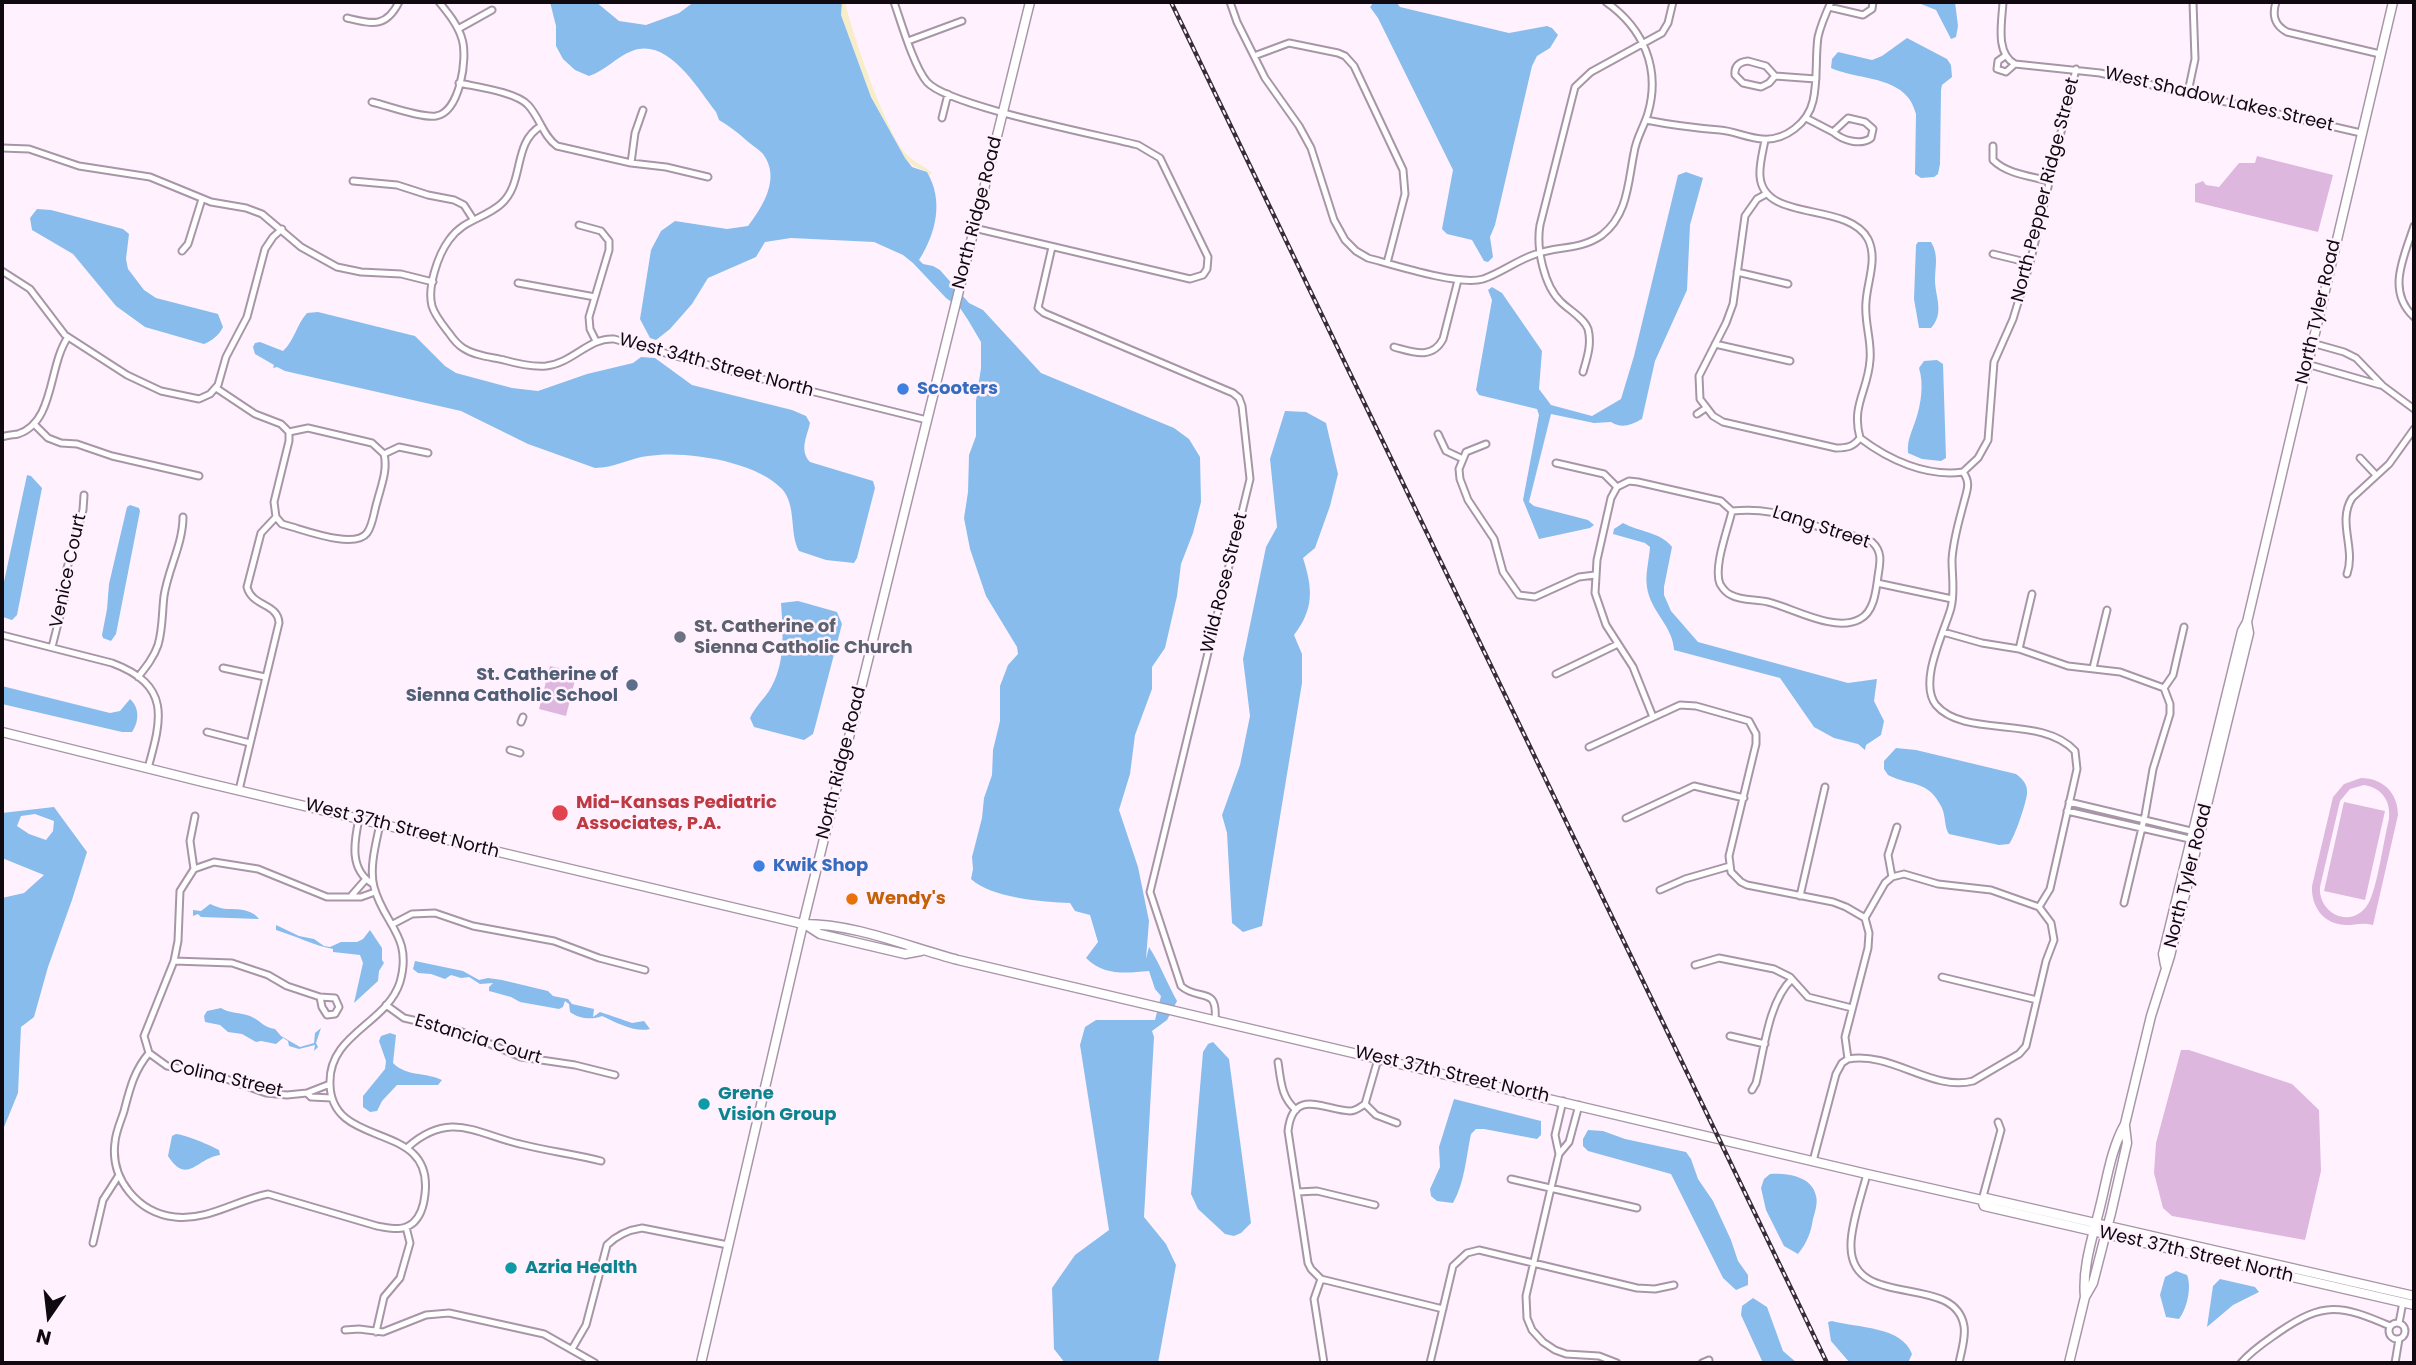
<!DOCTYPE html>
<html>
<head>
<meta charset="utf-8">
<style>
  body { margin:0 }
  #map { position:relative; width:2416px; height:1365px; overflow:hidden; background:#fff2fe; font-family:Poppins,sans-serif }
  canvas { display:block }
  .frame { position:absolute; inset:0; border:4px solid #100910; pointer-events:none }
  .north { position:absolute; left:14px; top:1281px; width:70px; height:70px; -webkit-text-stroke:5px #fff2fe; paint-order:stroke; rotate:194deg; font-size:19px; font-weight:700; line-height:28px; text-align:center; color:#100910 }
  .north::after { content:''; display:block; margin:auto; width:24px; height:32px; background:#100910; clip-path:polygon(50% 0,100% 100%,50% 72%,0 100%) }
</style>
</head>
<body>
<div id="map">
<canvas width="2416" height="1365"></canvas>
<div class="frame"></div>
<div class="north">N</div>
</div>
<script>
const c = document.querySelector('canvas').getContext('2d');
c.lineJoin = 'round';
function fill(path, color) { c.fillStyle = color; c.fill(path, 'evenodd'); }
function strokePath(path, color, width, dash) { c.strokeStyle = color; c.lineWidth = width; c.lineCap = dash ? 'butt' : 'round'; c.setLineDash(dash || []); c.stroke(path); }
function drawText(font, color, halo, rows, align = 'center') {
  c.font = font + ' Poppins,sans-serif'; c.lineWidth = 5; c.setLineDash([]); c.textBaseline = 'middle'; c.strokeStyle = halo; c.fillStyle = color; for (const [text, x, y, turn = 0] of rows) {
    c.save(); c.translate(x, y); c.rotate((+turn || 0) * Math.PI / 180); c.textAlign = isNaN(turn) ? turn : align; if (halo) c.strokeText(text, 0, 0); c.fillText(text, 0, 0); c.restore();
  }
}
fill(new Path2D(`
  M2257 156 2333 175 2318 232 2195 202V184L2203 181 2206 185 2219 187 2239 163H2255Z
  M550 666 577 672 566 716 539 709Z
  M2361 778C2383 778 2398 793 2398 815L2373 925C2362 922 2356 925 2345 925 2323 924 2311 906 2312 886L2333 797 2344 784ZM2364 785C2382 788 2391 801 2389 819 2384 838 2377 890 2368 904 2352 930 2318 914 2320 887L2340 801 2350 789Z
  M2344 802 2385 811 2365 900 2324 891Z
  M2181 1050H2189L2292 1084 2319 1110 2321 1171 2305 1240 2172 1216 2163 1208 2154 1173 2156 1143Z`), '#deb7de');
fill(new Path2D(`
  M842 2H845C852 33 886 132 906 154 913 162 925 166 932 173L929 176C925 168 913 169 905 158L871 97 841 15Z`), '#f7edc8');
fill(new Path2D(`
  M550 2H596L619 21 646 25 679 13 694 2H842L841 15 871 97 905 158 912 167 927 172C944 201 936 233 919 260L923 264 933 266 940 270 969 303 983 310 1041 373 1174 428 1189 439 1200 457 1201 502 1193 533 1181 564 1177 596 1165 648 1152 667V689L1135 735 1130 774 1119 810 1138 867 1149 921 1146 959 1149 947C1160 964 1167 983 1177 1001L1167 1020 1152 1031 1154 1037 1144 1217 1166 1244 1176 1265 1158 1363H1065L1054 1349 1052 1288 1075 1255 1109 1230 1080 1045 1085 1027 1096 1020H1155L1161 996 1155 989 1149 971C1126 973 1104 976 1086 958L1098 942 1090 915 1075 911 1070 903C1042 902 992 898 971 879L973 869 972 857 982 818 984 798 992 775 993 750 1000 721V686L1008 665 1018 654 1017 647 986 596 970 549 964 518 968 492 969 455 976 436V401L981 368V342L968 320 960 308 946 298 913 263 903 255 874 242 791 238 765 242 756 257 708 278 692 304 670 329 656 340 650 338 640 319 651 250 661 231 675 221 727 229 748 226C763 206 781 178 763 154 759 149 751 145 746 140 737 132 729 126 719 120L716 112C697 88 668 37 632 51 616 57 605 71 589 76L575 70 563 59 556 46V26Z
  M1374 2H1396L1400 7 1509 33 1547 26 1552 28 1558 35 1550 48 1537 56 1532 66 1495 225 1490 237 1493 257 1488 262 1484 261 1472 240 1447 234 1442 229 1453 170 1378 18 1370 7Z
  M1916 2H1955L1958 26 1956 37 1951 39 1936 10Z
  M1907 38 1947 59 1951 65 1952 77 1942 85 1941 90 1940 164 1938 174 1934 177 1921 178 1915 174 1916 114C1907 75 1860 81 1831 68L1832 59 1838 52 1872 60 1882 56Z
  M1686 172 1703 178 1690 225 1687 290 1655 361 1642 419C1631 425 1622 429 1611 422L1594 423 1551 414 1529 502 1534 506 1588 520 1594 525 1590 528 1539 539 1523 500 1539 415 1537 409 1479 395 1476 390 1492 300 1488 290 1492 287 1502 293 1542 351 1539 389 1551 405 1592 416 1621 399 1634 356 1678 175Z
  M37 209 51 210 123 229 129 234 126 259 128 269 144 290 156 298 218 314 223 327C220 334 212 341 204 344L145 327 116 306 73 254 32 230 30 218Z
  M1918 242H1931C1939 255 1935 266 1935 280 1935 296 1945 313 1931 328H1919L1914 299 1916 245Z
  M318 312 415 336 445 366 456 373 512 388 538 391 587 374 633 363 641 357 655 358 692 385 792 410 806 416 810 423C807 437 799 450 810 462L873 481 875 488 857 558 854 563 826 560 799 551C789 533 797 506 782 489 756 461 684 450 648 456 630 458 614 468 595 468L528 444 461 411 285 371 277 367 273 368 274 365 255 354 253 347 255 343 260 342 283 351C295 340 296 325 307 313Z
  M1937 360 1943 364 1946 458 1941 461 1922 459 1908 453C1907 439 1912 432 1916 419 1921 404 1924 384 1919 368L1924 361Z
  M1285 411 1306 412 1326 423 1338 474 1330 506 1315 548 1303 558C1313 589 1314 609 1294 635L1302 654V683L1262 926 1243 932 1232 923 1227 833 1222 815 1240 765 1250 716 1243 659 1266 547 1277 527 1270 459Z
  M27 475 31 476 42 488 17 615 12 620 3 617 2 613V591Z
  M130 505 139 508 140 511 116 634 111 641 103 638 102 635 107 609 109 584 127 507Z
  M1623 523C1639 532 1661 532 1672 547L1664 587V595L1671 611 1698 642 1848 683 1877 679 1874 701 1884 721 1881 735 1866 745 1865 750 1858 744 1834 738 1814 727 1780 678 1674 650C1673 626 1650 611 1647 587 1645 574 1649 561 1650 547L1645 543 1613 534 1614 529Z
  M798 601 837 612 842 624 815 727 813 734 804 740 754 727 750 718C755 707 763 700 769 691 786 664 783 633 781 603Z
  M2 686 110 713 120 711 130 699C140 708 139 722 132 732H122L2 704Z
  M1896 748 1916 750 2016 774C2023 779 2028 785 2027 794 2026 803 2015 837 2009 844L1999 845 1949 834C1944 827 1946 817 1942 808 1928 779 1912 787 1888 775L1884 769V761Z
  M54 807 87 852 72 900 48 967 34 1017 21 1027 18 1093 2 1132V898L24 893 44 875 2 858V813ZM35 814 54 821 53 831 46 840 29 834 17 826 21 816Z
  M210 904C215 906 222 909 227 909 237 909 252 909 259 919L201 917 198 914 193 916V910L201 911Z
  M276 925 299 936 314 939 324 946 330 947 341 942H357L363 939 370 930 382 948V960L384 963 379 971 378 981 354 1003 363 963 360 955 333 952V949C312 945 296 936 276 930Z
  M415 961 463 971 479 980 488 978 502 980 548 991 553 996 568 999 572 1004 594 1009 593 1017 600 1012C612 1016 621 1019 632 1023L644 1021 650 1029C635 1033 615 1022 602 1016 593 1020 579 1019 570 1012L569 1004 565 1001 563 1007 559 1009 520 1002 511 997 489 991V987L493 983 480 984 469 977 461 978 451 975 445 979 431 974 418 973 413 969Z
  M221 1008C231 1014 239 1012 250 1016 260 1020 264 1028 275 1029L281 1036 300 1047 314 1043 315 1033 321 1028 316 1043 318 1047 314 1051 315 1045 299 1049 289 1046 288 1041 283 1038 276 1044 261 1041 256 1042 242 1034 228 1032 220 1025 205 1022 204 1016 207 1011Z
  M390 1033 396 1035 393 1063C407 1077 426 1072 442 1080L438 1085H397L382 1101 377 1111 370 1112 363 1107V1096L385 1069 386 1061 379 1041 381 1036Z
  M1213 1042 1229 1059 1251 1223 1241 1233 1234 1236 1225 1234 1198 1209 1191 1194 1203 1052 1208 1044Z
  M1454 1099 1541 1121V1135L1537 1139 1484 1129H1476L1471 1134C1466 1157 1465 1182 1453 1203L1437 1201 1431 1196 1430 1189 1440 1167 1439 1147Z
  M1588 1130 1603 1131 1625 1139 1686 1152 1691 1159 1698 1179 1713 1201 1731 1240 1738 1261 1748 1275V1285L1736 1290 1723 1278 1671 1174 1588 1151 1583 1146V1139Z
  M176 1134C184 1134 212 1146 219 1150L220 1155C197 1158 187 1186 168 1156L172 1136Z
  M1770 1174C1787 1173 1812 1176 1816 1196 1818 1203 1815 1212 1813 1219 1811 1232 1807 1243 1798 1254L1784 1246 1766 1210 1761 1188 1764 1179Z
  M2176 1271 2187 1275C2192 1287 2187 1309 2179 1319L2166 1317 2160 1295 2165 1277Z
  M2220 1279 2255 1287 2259 1292 2233 1305 2207 1327 2213 1286Z
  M1753 1298 1767 1307 1783 1351 1797 1363H1763L1741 1315 1742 1306Z
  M1832 1321C1857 1328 1902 1326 1912 1354L1908 1363H1850L1831 1341 1828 1322Z`), '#88bced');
const street = new Path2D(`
  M894 2C901 22 914 67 927 82 948 106 1099 135 1138 145L1160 158 1208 257 1207 269 1203 275 1190 279 974 228
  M1230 2 1237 22 1265 78 1299 126 1311 148 1334 220 1345 240 1356 251 1368 258C1394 265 1459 286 1483 279 1501 273 1517 260 1536 254 1558 246 1581 250 1602 235 1628 215 1628 182 1634 153 1636 138 1644 127 1648 113 1661 68 1643 28 1606 2
  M2003 2C2002 22 1995 53 2015 64L2100 73 2361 133
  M2276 2C2272 15 2274 25 2287 32L2380 54
  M1829 7 1863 15 1872 9 1873 2
  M347 18C373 24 386 28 399 2
  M458 29 492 10
  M908 41 962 21
  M1254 56 1289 43 1338 53 1345 56 1354 66 1403 170 1405 194 1387 263
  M2005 56 1998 61 1997 69 2006 72 2015 64
  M1748 61 1766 66 1775 76 1769 83 1761 87 1743 83 1735 75C1734 66 1739 62 1748 61Z
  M1775 76 1816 79
  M459 83C477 87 516 92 528 105 540 118 543 136 557 146L631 163 635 133 643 110
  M2188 92 2195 59 2193 2
  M372 102C389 106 420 118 436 116 460 112 468 58 462 39 458 25 448 13 439 2
  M942 118 948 94
  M1806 118 1833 132
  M1848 118 1865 122 1873 129 1871 138C1860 146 1842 140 1833 132Z
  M1646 120C1671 125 1695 128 1720 130 1734 131 1747 138 1762 139 1785 141 1808 123 1813 101 1818 80 1815 58 1818 37 1821 24 1826 13 1831 2
  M541 126C512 143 525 183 501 204 484 219 464 219 449 240 438 255 427 287 432 306 435 316 442 324 449 333 453 339 457 344 463 348 475 356 491 357 504 360 518 364 532 367 546 366 573 363 589 337 614 339L738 373 927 420
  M1765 140C1763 151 1759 165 1760 176 1763 223 1848 201 1868 239 1878 259 1867 282 1866 302 1864 322 1872 341 1870 360 1868 391 1851 405 1860 438
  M1993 146V160C2007 174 2030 176 2049 181
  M2 148 29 149 79 166 150 177 211 202 246 208 262 214 301 247 337 267 361 272 401 274 433 282
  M631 163 666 167 708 177
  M353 181 397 185 428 195 454 200 464 205 473 219
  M1766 194 1757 199 1745 216 1733 304 1726 323 1699 376 1700 399 1713 416 1723 422 1836 448C1847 448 1853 447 1860 438
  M579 225 601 231 609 241V250L589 317 590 329 596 341
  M2414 226C2404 257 2386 291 2414 317
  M1052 247 1038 308 1044 313 1233 393 1239 398 1242 406 1250 479 1150 892 1181 986C1199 1002 1218 985 1215 1020
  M182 251 188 244 202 199
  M1993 254 2030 263
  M2 271 30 289 65 335 127 375 161 391 199 399 210 394 218 385 226 357 247 317 265 249 273 237 282 229
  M1737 272 1788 284
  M518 283 595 297
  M2312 343 2344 352 2356 358 2383 386 2414 409
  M1715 344 1790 361
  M1394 347C1413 352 1432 360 1443 339L1458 280
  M2307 364 2380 385
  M1583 372C1587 358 1592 344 1588 329 1584 318 1569 310 1561 302 1544 286 1536 248 1540 225L1575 87 1591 72 1662 33 1668 23 1673 2
  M216 388 255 414 281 424 289 432 308 428 372 443 384 454
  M1697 414 1706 408
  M34 424 48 438 61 443 77 444 112 456 199 476
  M1438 434 1446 451 1463 459
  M2 437C7 435 13 435 18 434 55 422 48 366 68 337
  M1860 438C1889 460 1926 477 1963 472
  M1486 444 1466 452 1459 469 1460 479 1468 500 1494 539 1503 572 1519 595 1535 597 1579 577 1595 575
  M2360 458 2376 475
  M1556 463 1604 474 1617 487
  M1963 472C1971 483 1967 490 1964 502 1959 521 1953 540 1952 560 1952 576 1955 592 1951 608 1944 633 1918 682 1936 705 1965 739 2041 714 2075 751L2077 769 2050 889 2039 907
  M1963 472 1978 458 1988 440 1994 362 2013 319 2030 263 2076 69
  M1617 487 1629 481 1638 482 1721 501 1732 511C1775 507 1791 519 1829 530 1844 534 1859 536 1872 542 1883 552 1880 563 1878 576 1876 591 1874 612 1860 619 1835 633 1793 608 1768 602 1756 599 1742 601 1731 595 1726 593 1723 589 1720 584 1713 567 1728 529 1732 511
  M1617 487 1611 498 1597 560 1595 593 1606 625 1633 667 1653 717
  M276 517 282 524 289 526C307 531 355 549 367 533 373 525 374 511 377 502 381 486 388 470 384 454L399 447 428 453
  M2347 574C2356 548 2337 522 2352 498L2389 464 2414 429
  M1877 583 1952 599
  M1943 632 1982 643 2019 649 2068 666 2120 672 2164 688
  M2 635 112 663C171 685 162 718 148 768
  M52 647 67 588 66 572 83 510 84 495
  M2019 649 2032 594
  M223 668 265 677
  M2093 668 2107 610
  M1556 674 1618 644
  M138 677C146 667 154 657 158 645 163 628 162 612 164 596 168 569 183 544 183 517
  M2164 688 2173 675 2184 627
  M521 722 523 717
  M207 732 250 743
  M1589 747 1680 705 1696 706 1749 721 1756 734V744L1729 856 1731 872 1741 882 1747 885 1833 902 1846 907 1865 918
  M510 750 520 753
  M239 790 279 623C278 603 252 607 247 587L261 533 276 517 274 502 289 441V432
  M2069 802 2195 832
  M2067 811 2194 840
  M1626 818 1694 786 1744 798
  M359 819C354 842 349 870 373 884
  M194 869 190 841 195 816
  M1892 877 1888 855 1897 827
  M1660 890 1685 879 1730 866
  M352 895 366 879
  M1800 896 1825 787
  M2124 903 2145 815 2153 769 2170 714V704L2164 688
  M393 924 412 914 435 913 473 926 554 941 599 958 645 970
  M174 961 232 963 268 975 287 986 320 997 322 1007 327 1015 335 1014 339 1007 335 998 320 997
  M1695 965 1719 958 1774 969 1790 977 1808 997 1852 1008
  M1942 977 2037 1000
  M386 1005 404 1018 457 1030 521 1057 575 1065 615 1075
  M1730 1036 1765 1044
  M149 1053C134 1071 130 1088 124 1111 121 1121 116 1131 115 1142 110 1179 138 1213 175 1217 207 1221 237 1200 268 1194L377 1226C390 1228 402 1232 413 1223 421 1216 424 1204 425 1194 434 1119 331 1151 330 1084 328 1034 387 1024 400 982 413 936 384 925 374 887 369 868 376 843 380 824
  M1848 1059C1891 1051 1933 1092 1973 1081L2019 1054 2026 1046 2046 961 2054 940 2051 923 2039 907 1991 890 1938 884 1904 874 1892 877 1885 883 1865 918
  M1278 1062C1281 1081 1281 1097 1296 1110
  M330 1084 307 1093 311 1097 332 1098
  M1752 1090 1756 1083C1764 1051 1768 1002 1792 979
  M307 1093 287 1095 266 1093 215 1075 167 1066 149 1053 144 1036 174 961 178 941 180 891 194 869 214 862 258 869 327 897H361L375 892
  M1365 1104 1376 1115 1397 1123
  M1579 1105 1569 1142 1559 1154 1551 1188 1526 1296 1527 1318 1532 1330 1543 1342 1555 1350 1566 1354 1599 1356 1617 1363
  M408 1147C450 1110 477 1134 520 1144 547 1151 574 1154 601 1161
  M1559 1154 1555 1135 1563 1101
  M1813 1161 1836 1074 1842 1063 1848 1059 1845 1037 1868 948 1869 933 1865 918
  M1867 1174C1862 1193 1850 1228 1851 1247 1852 1311 1955 1272 1964 1326 1966 1338 1961 1352 1959 1363
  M1511 1179 1637 1208
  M1298 1192 1317 1191 1375 1205
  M1982 1200 2001 1130 1998 1122
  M93 1243 103 1200 119 1175
  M1321 1279 1443 1309
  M2399 1323 2403 1302
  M2389 1331a8 8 0 1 1 16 0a8 8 0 1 1-16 0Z
  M345 1330 359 1329 383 1332 426 1315 449 1313 544 1334 595 1363
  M376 1332 384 1297 400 1278 410 1243 406 1227
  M572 1349 586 1325 607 1245C617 1235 628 1230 642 1228L728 1245
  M1324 1363 1314 1299 1321 1279 1311 1269 1308 1263 1288 1131C1293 1087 1324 1110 1350 1111 1356 1111 1360 1107 1365 1104L1378 1059
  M1430 1363 1453 1266 1467 1253 1479 1250 1637 1288 1655 1289 1674 1285
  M1702 1363 1709 1360
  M2241 1363C2252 1350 2265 1342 2279 1332 2324 1301 2341 1305 2390 1326
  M2395 1363 2399 1339`);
const secondary = new Path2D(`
  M2 732 203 782 803 924C857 924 908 947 958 960L1867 1174 1982 1200 1986 1198 2414 1296
  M806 925 820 934 905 954 921 951
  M2165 965 2163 954 2242 631 2247 622 2393 2
  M1982 1200 1984 1206 2414 1305
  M2085 1297C2082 1267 2093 1236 2100 1207 2107 1179 2111 1149 2125 1124L2151 1016 2170 956 2249 633 2247 622
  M701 1363 803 924 1030 2
  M2069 1363 2085 1297 2093 1283 2111 1213 2127 1143 2125 1126`);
strokePath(street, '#a896a8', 9);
strokePath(secondary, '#a896a8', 11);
strokePath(street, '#fff', 5);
strokePath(secondary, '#fff', 8);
const rail = new Path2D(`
  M1171 2 1827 1363`);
strokePath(rail, '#362e36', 4.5);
strokePath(rail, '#fff2fe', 2, [5]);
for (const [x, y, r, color] of [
  [903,389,7,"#3f7fe0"],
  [680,637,7,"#6b7280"],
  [632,685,7,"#5c6f8a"],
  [560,813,9,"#e0444e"],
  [759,866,7,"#3f7fe0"],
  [852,899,7,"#e8710a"],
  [704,1104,7,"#0f9aa8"],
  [511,1268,7,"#0f9aa8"]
]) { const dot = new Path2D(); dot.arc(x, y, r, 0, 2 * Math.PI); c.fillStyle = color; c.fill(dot); strokePath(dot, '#fff2fe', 2.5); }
drawText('18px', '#100910', '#fff2fe', [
  ["West Shadow Lakes Street",2219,100,13],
  ["North Pepper Ridge Street",2046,190,-76],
  ["North Ridge Road",978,213,-76],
  ["North Tyler Road",2319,312,-77],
  ["West 34th Street North",716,366,15],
  ["Lang Street",1821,528,18],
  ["Venice Court",69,571,-78],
  ["Wild Rose Street",1225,583,-76],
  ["North Ridge Road",842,763,-76],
  ["West 37th Street North",402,829,14],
  ["North Tyler Road",2189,876,-76],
  ["Estancia Court",478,1040,17],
  ["West 37th Street North",1452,1075,13],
  ["Colina Street",226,1079,13],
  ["West 37th Street North",2196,1255,13]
]);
drawText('bold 18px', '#366cbe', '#fff2fe', [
  ["Scooters",917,389],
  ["Kwik Shop",773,866]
], 'left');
drawText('bold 18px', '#5b616d', '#fff2fe', [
  ["St. Catherine of",694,627],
  ["Sienna Catholic Church",694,648]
], 'left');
drawText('bold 18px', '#4e5e75', '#fff2fe', [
  ["St. Catherine of",618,675],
  ["Sienna Catholic School",618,696]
], 'right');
drawText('bold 18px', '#be3a42', '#fff2fe', [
  ["Mid-Kansas Pediatric",576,803],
  ["Associates, P.A.",576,824]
], 'left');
drawText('bold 18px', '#c56008', '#fff2fe', [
  ["Wendy's",866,899]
], 'left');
drawText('bold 18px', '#0d838f', '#fff2fe', [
  ["Grene",718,1094],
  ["Vision Group",718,1115],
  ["Azria Health",525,1268]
], 'left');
</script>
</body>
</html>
